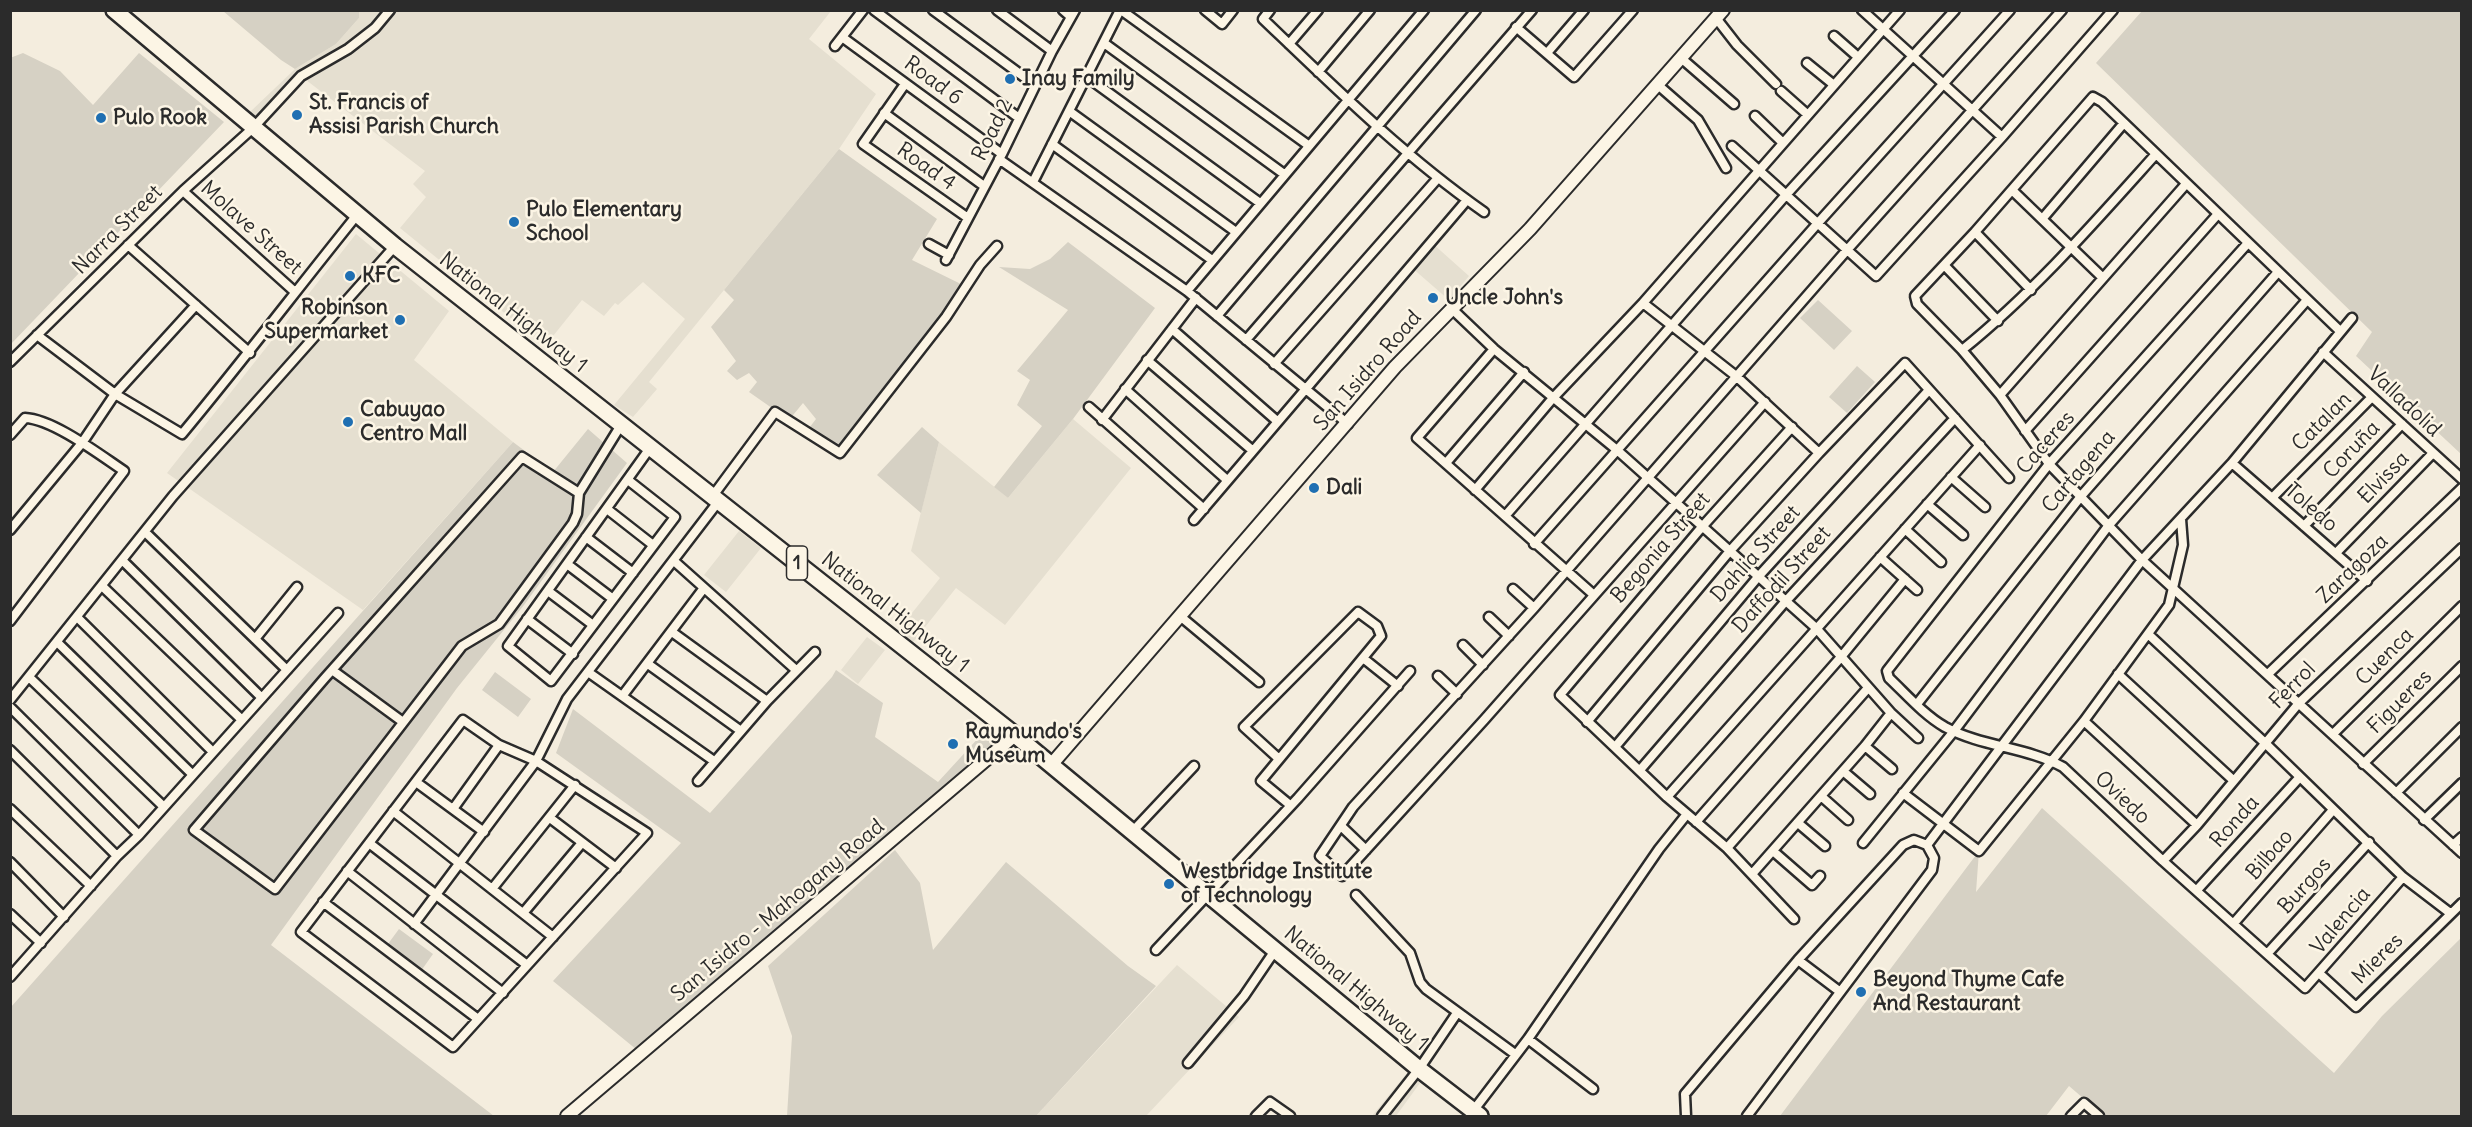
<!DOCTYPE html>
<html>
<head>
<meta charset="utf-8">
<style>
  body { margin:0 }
  #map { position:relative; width:2472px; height:1127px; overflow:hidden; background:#f4edde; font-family:Delius,sans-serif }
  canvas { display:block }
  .frame { position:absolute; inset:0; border:12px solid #2b2b2b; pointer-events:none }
</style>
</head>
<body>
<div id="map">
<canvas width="2472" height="1127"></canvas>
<div class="frame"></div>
</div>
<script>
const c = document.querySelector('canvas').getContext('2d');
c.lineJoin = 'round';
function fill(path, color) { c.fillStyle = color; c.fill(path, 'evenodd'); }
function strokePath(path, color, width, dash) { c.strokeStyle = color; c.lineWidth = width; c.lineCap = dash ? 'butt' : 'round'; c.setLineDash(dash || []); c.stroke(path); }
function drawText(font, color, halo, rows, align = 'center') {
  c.font = font + ' Delius,sans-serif'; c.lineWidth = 5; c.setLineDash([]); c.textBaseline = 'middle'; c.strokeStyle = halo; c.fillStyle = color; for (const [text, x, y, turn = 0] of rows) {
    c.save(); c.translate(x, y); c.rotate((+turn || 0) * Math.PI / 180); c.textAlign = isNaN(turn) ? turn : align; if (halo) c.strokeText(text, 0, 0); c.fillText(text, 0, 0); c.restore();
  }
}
fill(new Path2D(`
  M359 10 831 11 809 39 876 94 839 149 649 382 657 389 633 417 614 405 685 319 643 282 618 305 615 303 604 316 582 300 545 346 400 228 426 197 413 184 425 171 306 80 263 123 250 112 295 69 336 44 359 18Z
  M356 234 449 311 414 360 513 442 363 610 167 473Z
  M1432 243 1469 276 1449 300 1411 267Z
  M1073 419 1131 468 1005 625 956 588 910 646 896 633 940 578 911 551 939 442 1008 498Z
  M739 531 761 548 726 592 704 575Z
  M867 637 885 650 858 684 841 670Z
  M1177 965 1239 1017 1146 1116H1036Z
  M1407 1073 1420 1083 1396 1116H1372Z`), '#e5dfd0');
fill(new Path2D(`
  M223 11H359V18L336 44 295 69 281 60Z
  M2142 11H2461V454L2356 356 2372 332 2096 63Z
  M23 53 60 71 93 105 139 53 224 122 11 344 10 58Z
  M839 149 937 219 912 260 967 287 840 461 803 436 816 419 803 403 789 420 749 392 757 382 749 373 737 380 727 371 736 361 711 327 734 300 724 290Z
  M1068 242 1155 308 1073 419 1008 498 994 487 1042 426 1017 405 1030 380 1017 371 1068 310 999 267 1030 269 1050 259Z
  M1818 300 1852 331 1834 350 1800 318Z
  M1857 366 1875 382 1847 413 1829 397Z
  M922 427 939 442 921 513 877 475Z
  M588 429 627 463 524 605 457 688 271 945 494 1116H11V1007L513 442 553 472Z
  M836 670 883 703 875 737 938 782 982 734 996 746 637 1050 553 981 681 843 556 753 573 709 710 813 832 677Z
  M495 672 531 699 518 717 482 690Z
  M2042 808 2334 1073 2382 1016 2461 938V1116H2104L2069 1086 2046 1116H1780L1979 851 1976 892Z
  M895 850 920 883 933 950 1006 862 1128 966 1156 986 1036 1116H787L792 1036 768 966Z
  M399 929 433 954 416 978 382 952Z`), '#d6d1c4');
const street = new Path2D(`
  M874 10 1019 118
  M933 10 1035 85
  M997 10 1052 51
  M1063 10 1071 17
  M1121 10 1308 145
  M1205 10 1222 24 1233 10
  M1270 10 1263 19C1333 86 1404 156 1484 212
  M1862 10 2002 137
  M1716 18 1737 45 1776 84
  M1516 27 1574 77 1633 10
  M1834 36 1858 57
  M842 37 1002 154
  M1104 43 1284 174
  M1289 44 1318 10
  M835 46 863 10
  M1547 53 1584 10
  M1681 58 1734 104
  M1807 63 1834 85
  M1318 72 1370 10
  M1087 77 1260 203
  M905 84 863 144 968 218
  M1658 85 1698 120 1726 168
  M1781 91 1808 115
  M1069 111 1236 232
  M884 113 984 186
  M1755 116 1783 143
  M1052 144 1212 260
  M1732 146 1876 276 2002 137 2113 10
  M999 159 1187 291 1348 424
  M1033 182 1120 10
  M2012 190 2103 278
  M183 191 295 292
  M2043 218 2124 123
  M1975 232 2031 290
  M2248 243 2049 464 1887 671 1889 678C1906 694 1924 715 1945 727 1982 747 2027 747 2063 767L2163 861 2305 988 2403 877
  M929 244 949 255
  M128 245 250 353
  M946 260 1002 154 1052 51 1075 10
  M1945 266 1998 321
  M1187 291 1424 10
  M1643 303 1736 376 1819 453
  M1451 308 1494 349 1617 450 1816 628 1891 713 1918 738
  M1217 316 1476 10
  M1172 329 1277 421
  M2340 331 2124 123 2102 102 2093 97 1975 232 1915 296 1917 304 1962 350 2000 395 2049 464 2142 560 2462 853
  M37 335 115 394 182 434C242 362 298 288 357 215
  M1246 340 1532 10
  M1494 349 1417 438 1594 595
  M1962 350C2034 292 2094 223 2156 154
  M2323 352 2462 479
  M1147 360 1252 450
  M10 362 183 191 253 128 301 76 348 49 375 28 390 10
  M1274 364 1438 178
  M1125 389 1227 480
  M2000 395 2186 184
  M1765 402 1484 720 1342 876 1320 856 1353 807 1534 608 1847 250 2062 10
  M1089 407 1204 509
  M1102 420 1196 298
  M1792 427 1701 528 1560 695 1667 797 1727 848 1794 919
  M2025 431 2218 214
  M10 435 25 418C53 419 100 455 124 471L10 621
  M522 457 579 493 577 514 573 523 499 624 462 646 275 889 194 830 324 679Z
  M1446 463 1524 372
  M2232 463 2367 581
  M1951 477 1985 507
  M628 480 675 517 551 681 508 646 650 448
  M1475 490 1553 398 1643 303 1900 10
  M579 493 621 425
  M712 497 775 412 840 453 946 317 980 265 997 246
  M2272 498 2372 397
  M1927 504 1963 535
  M607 509 653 545
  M1505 516 1785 196 1955 10
  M1194 520 1467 200
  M2304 526 2402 424
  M1905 529 1941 562
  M10 530 82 443 115 394 196 305
  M145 532 287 670
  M586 537 633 573
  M1534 544 1818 223 2010 10
  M2336 553 2433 453
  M1880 557 1917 590
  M122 560 262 698
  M674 561 796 670
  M567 564 613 599
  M102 586 241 719
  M1513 589 1534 608
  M548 591 593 625
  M1180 616 1259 682
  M77 617 213 752
  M1489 617 1509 636
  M527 619 573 654
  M672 632 767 701
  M2148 634 2264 742 2403 877 2450 913
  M255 639 297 587
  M58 643 192 774
  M1463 645 1483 665
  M1363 658 1398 686
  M648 664 741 731
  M332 670 403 722
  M588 672 714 761
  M2118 674 2233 780
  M2268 674 2462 488
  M1438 676 1457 694
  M29 677 164 807
  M623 695 704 588
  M10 700 173 496 395 246
  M1917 704 2082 495 2278 272
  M10 707 139 835
  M463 720 499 745 536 761 647 833 453 1047 301 932Z
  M2084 721 2197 825
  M1587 722 1729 552 1819 453 1905 363 2009 478
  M2333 734 2462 606
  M1865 746 1892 769
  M1615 747 1758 577 1929 390
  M10 750 117 856
  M1278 758 1244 727 1358 612 1377 626 1381 636 1261 781 1290 805
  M2363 764 2462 666
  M1640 770 1785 602 1955 418
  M1843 771 1870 794
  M698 781 767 701 815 652
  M416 782 484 832
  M1903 793 1979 851 2084 721 2169 605 2183 545 2181 519
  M2396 793 2462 727
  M1821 796 1848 820
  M1667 797 1980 445
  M10 809 91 886
  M453 809 499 745
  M393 811 553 937
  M550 818 616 868
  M2424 820 2462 783
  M1696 822 1841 657 1905 579
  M1798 823 1825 846
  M1341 826 1366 850
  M1132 832 1194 766
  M369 843 527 965
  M1863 843 1954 731 2109 525 2307 300
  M1927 845 2142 560 2232 463 2352 318
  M2453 845 2462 837
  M1727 848 1868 688
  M1773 851 1812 885 1820 876
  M2163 861 2197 825 2299 703 2462 548
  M10 862 64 917
  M347 871 503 993
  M1752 874 1865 746 1891 713
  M492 889 575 785
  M2197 890 2299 778
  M1356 895 1410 953 1420 982 1426 989 1515 1054
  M323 902 478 1019
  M524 912 581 844
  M10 914 41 943
  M2234 923 2333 810
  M414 924 536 761 567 699 718 502
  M1156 950 1298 798 1410 671
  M2267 954 2369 842
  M1798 960 1839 991
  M2320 974 2356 1007 2462 903
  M10 977 117 856 139 835 338 613
  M1528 1039 1593 1089
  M1188 1063 1244 996 1276 949
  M1473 1111 1528 1039 1659 849 1687 814
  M1256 1116 1270 1102 1290 1116
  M1382 1116 1419 1069 1457 1013
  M1686 1116 1685 1094 1798 960 1903 845 1914 840 1927 845 1934 858 1932 870 1747 1116
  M2071 1116 2084 1103 2099 1116`);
const secondary = new Path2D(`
  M1051 765 1395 367 1530 229 1723 10
  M567 1116 1015 735`);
const highway = new Path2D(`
  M114 10 395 246 1015 735 1419 1069 1480 1116`);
strokePath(street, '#2b2b2b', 13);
strokePath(secondary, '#2b2b2b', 16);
strokePath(highway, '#2b2b2b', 20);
strokePath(street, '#fcf5e5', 8);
strokePath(secondary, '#fcf5e5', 12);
strokePath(highway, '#fcf5e5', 15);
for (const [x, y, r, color] of [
  [1010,79,6,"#1f6fb2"],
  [297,115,6,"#1f6fb2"],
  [101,118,6,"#1f6fb2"],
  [514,222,6,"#1f6fb2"],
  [350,276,6,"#1f6fb2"],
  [1433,298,6,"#1f6fb2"],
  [400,320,6,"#1f6fb2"],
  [348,422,6,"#1f6fb2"],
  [1314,488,6,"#1f6fb2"],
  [953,744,6,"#1f6fb2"],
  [1169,884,6,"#1f6fb2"],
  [1861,992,6,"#1f6fb2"]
]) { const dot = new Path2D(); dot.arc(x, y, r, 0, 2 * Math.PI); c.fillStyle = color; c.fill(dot); strokePath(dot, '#fcf5e5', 2); }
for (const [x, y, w] of [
  [797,563,21]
]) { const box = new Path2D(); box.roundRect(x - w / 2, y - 17, w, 34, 4.5); c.fillStyle = '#fcf5e5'; c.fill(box); strokePath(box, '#2b2b2b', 1.5); }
drawText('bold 20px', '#2b2b2b', null, [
  ["1",797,563]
]);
drawText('bold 21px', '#2b2b2b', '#fcf5e5', [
  ["Inay Family",1022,79],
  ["St. Francis of",309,103],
  ["Assisi Parish Church",309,127],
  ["Pulo Rook",113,118],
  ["Pulo Elementary",526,210],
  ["School",526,234],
  ["KFC",362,276],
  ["Uncle John's",1445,298],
  ["Robinson",388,308,"right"],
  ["Supermarket",388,332,"right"],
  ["Cabuyao",360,410],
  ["Centro Mall",360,434],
  ["Dali",1326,488],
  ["Raymundo's",965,732],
  ["Museum",965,756],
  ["Westbridge Institute",1181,872],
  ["of Technology",1181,896],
  ["Beyond Thyme Cafe",1873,980],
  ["And Restaurant",1873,1004]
], 'left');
drawText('21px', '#2b2b2b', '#fcf5e5', [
  ["Road 6",933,81,36],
  ["Road 2",993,130,-64],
  ["Road 4",926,167,35],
  ["Molave Street",251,228,42],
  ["Narra Street",118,230,-45],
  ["National Highway 1",513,313,38],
  ["San Isidro Road",1368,371,-49],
  ["Valladolid",2404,402,43],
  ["Catalan",2322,422,-45],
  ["Caceres",2046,443,-49],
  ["Coruña",2352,450,-46],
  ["Cartagena",2079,472,-50],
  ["Elvissa",2384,478,-46],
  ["Toledo",2311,508,41],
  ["Begonia Street",1661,548,-49],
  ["Dahlia Street",1756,554,-48],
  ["Zaragoza",2353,569,-44],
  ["Daffodil Street",1782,580,-48],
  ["National Highway 1",895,613,38],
  ["Cuenca",2385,657,-45],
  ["Ferrol",2293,686,-46],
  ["Figueres",2400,702,-45],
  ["Oviedo",2122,798,43],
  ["Ronda",2235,822,-48],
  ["Bilbao",2270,855,-49],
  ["Burgos",2305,886,-48],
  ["San Isidro - Mahogany Road",778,911,-40],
  ["Valencia",2341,921,-50],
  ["Mieres",2378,959,-45],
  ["National Highway 1",1356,989,40]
]);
</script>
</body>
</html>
